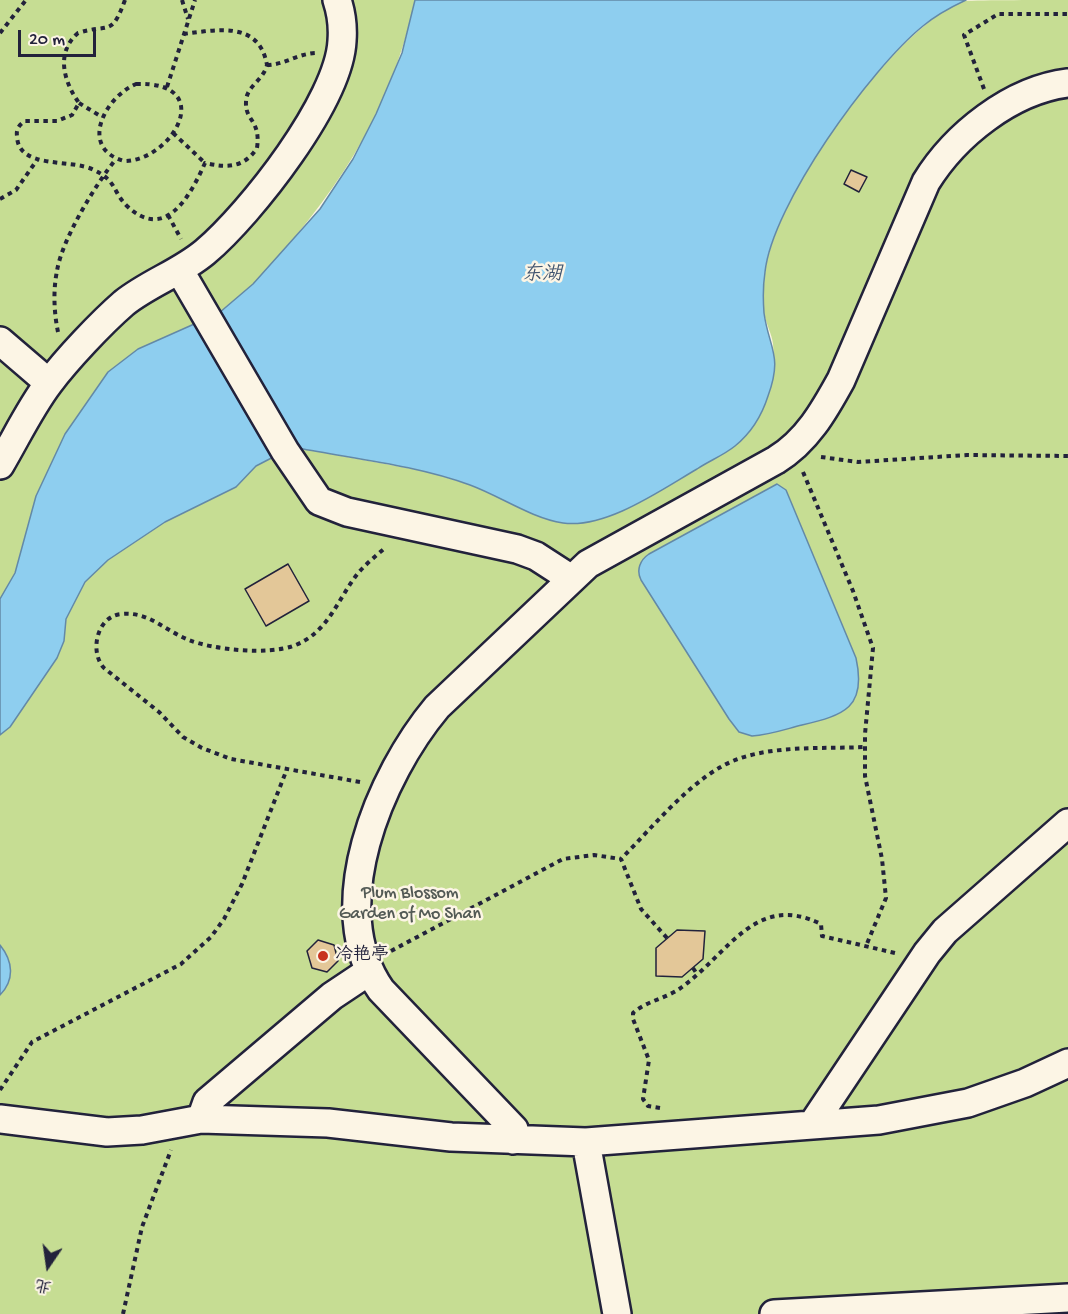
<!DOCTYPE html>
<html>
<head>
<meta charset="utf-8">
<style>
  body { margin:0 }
  #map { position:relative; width:1068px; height:1314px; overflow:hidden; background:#fcf5e5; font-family:"Gochi Hand","LXGW WenKai TC",sans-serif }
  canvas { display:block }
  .north { position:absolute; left:18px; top:1236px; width:60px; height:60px; -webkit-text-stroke:4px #fcf5e5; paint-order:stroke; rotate:193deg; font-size:16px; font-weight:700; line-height:24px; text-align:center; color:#22223b }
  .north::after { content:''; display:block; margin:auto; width:21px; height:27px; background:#22223b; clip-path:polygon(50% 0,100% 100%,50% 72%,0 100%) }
  .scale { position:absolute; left:18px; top:30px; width:78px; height:27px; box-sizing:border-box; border:3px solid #22223b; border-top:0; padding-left:8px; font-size:18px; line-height:21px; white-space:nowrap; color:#22223b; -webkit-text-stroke:4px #fcf5e5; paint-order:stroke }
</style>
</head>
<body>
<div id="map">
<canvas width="1068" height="1314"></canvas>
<div class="north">北</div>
<div class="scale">20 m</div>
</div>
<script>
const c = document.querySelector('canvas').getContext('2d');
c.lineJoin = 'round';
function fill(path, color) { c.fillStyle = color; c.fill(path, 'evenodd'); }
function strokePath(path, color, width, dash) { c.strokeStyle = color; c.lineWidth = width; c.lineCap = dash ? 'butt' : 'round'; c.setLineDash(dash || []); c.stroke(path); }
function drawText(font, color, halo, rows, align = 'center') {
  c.font = font + ' "Gochi Hand","LXGW WenKai TC",sans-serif'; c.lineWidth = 5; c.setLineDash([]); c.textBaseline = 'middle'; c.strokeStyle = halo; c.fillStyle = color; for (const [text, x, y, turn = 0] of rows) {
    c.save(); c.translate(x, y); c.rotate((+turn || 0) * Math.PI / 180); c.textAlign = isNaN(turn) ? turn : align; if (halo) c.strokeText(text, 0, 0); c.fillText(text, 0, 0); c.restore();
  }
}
fill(new Path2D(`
  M0 0H415C390 116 333 199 253 284L298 448 429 472 470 485 563 523 748 434C766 409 776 375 773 344 772 334 766 324 764 313 762 301 763 285 765 273 773 200 894 26 964 1 980 0 1047 0 1068 0V1314H0Z`), '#c6dd93');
const water = new Path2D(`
  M415 0H966C951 7 936 15 923 26 870 69 772 205 765 272 763 285 763 300 764 313 769 349 783 355 768 396 762 415 751 433 735 446 724 455 709 461 697 469 661 490 606 529 563 523 531 518 500 496 470 485 415 465 355 459 298 448L285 451 256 466 236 487 165 522 108 560 85 582 66 619 64 641 57 658 10 727 0 735V599L15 573 36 496 65 434 108 372 138 349 219 313 253 284 320 209 353 159 376 114 402 53Z
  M777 484 786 490 856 658C867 708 844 715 802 725 786 729 769 735 752 736L739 732 729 719 641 580C636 570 640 560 649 554Z
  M0 945C13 961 15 980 0 995Z`);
fill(water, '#8eceef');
strokePath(water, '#6389a7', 1.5);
const building = new Path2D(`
  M851 170 867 177 859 192 844 184Z
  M288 564 309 601 266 626 245 589Z
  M677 930 705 931 703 959 682 977 656 976V948Z
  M318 940 334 945 338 961 327 972 312 968 307 951Z`);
fill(building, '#e3c798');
strokePath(building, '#22223b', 1.5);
const minor = new Path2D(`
  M180 271 285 451 319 501 347 512 517 549 536 556 570 578
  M0 341 49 383
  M0 465C16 438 30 408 49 383 67 359 101 323 124 303 149 283 180 273 205 252 251 213 339 101 342 41 343 28 341 12 337 0
  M0 1119 107 1132 142 1130 201 1119 328 1123 451 1137 586 1142 879 1120 968 1103 1025 1083 1068 1063
  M201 1119 207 1102 332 996 368 972
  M812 1125 927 953 945 931 1068 823
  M513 1140 514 1129 381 990C323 908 380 775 437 707L588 564 776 460C807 441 824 411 841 380L926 182C955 135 1011 90 1068 83
  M586 1142 617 1314
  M774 1314 1068 1298`);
strokePath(minor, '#22223b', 32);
strokePath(new Path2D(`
  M125 0C111 38 109 23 78 33 55 53 64 82 79 103L72 115 57 121H25C19 125 16 129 17 136 18 170 71 158 94 170 117 181 112 191 127 206 166 243 191 194 205 163 227 168 244 168 257 148 261 120 245 121 246 102 246 86 263 81 267 65 259 20 216 30 183 34
  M182 0 188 19
  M0 33 26 0
  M267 65C284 65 297 54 315 53
  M136 84C218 81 173 161 124 161 78 148 105 97 136 84Z
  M167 87 195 0
  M984 89 964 35 998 14H1068
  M79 103 102 117
  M173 133 205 163
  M0 199 16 190 37 160
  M168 215 181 239
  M58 332C54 313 53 290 57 271 62 239 96 184 116 159
  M821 457 858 462 967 455 1068 456
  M803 472 853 591 873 648 865 734V776L882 859 886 898 866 946
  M360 782 231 759 202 748 183 737 159 712 104 668C89 652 97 616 121 614 149 611 165 631 189 640 214 650 268 655 293 646 329 633 337 599 359 572 367 563 377 555 386 547
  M667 938 641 909 621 859C653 827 695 774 738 759 777 745 825 749 865 747
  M391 951 563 859 594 855 621 859
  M693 968 697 974
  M0 1090 32 1042 181 964 211 937 224 919 242 884 287 769
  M660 1108 648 1106 643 1099 649 1060 633 1019V1013C646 1001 668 998 682 987 729 953 756 892 821 924L822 936 895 953
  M123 1314 142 1227 171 1150`), '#22223b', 4, [4.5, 4.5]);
strokePath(minor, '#fcf5e5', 27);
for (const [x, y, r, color] of [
  [323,956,6,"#c8321e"]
]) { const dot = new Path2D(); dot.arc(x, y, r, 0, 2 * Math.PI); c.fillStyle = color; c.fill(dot); strokePath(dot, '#fcf5e5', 2); }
drawText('18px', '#535a55', '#fcf5e5', [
  ["Plum Blossom",410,894],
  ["Garden of Mo Shan",410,915]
]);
drawText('18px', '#22223b', '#fcf5e5', [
  ["冷艳亭",335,956]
], 'left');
drawText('italic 20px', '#425671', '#fcf5e5', [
  ["东湖",542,276]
]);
</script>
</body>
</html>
